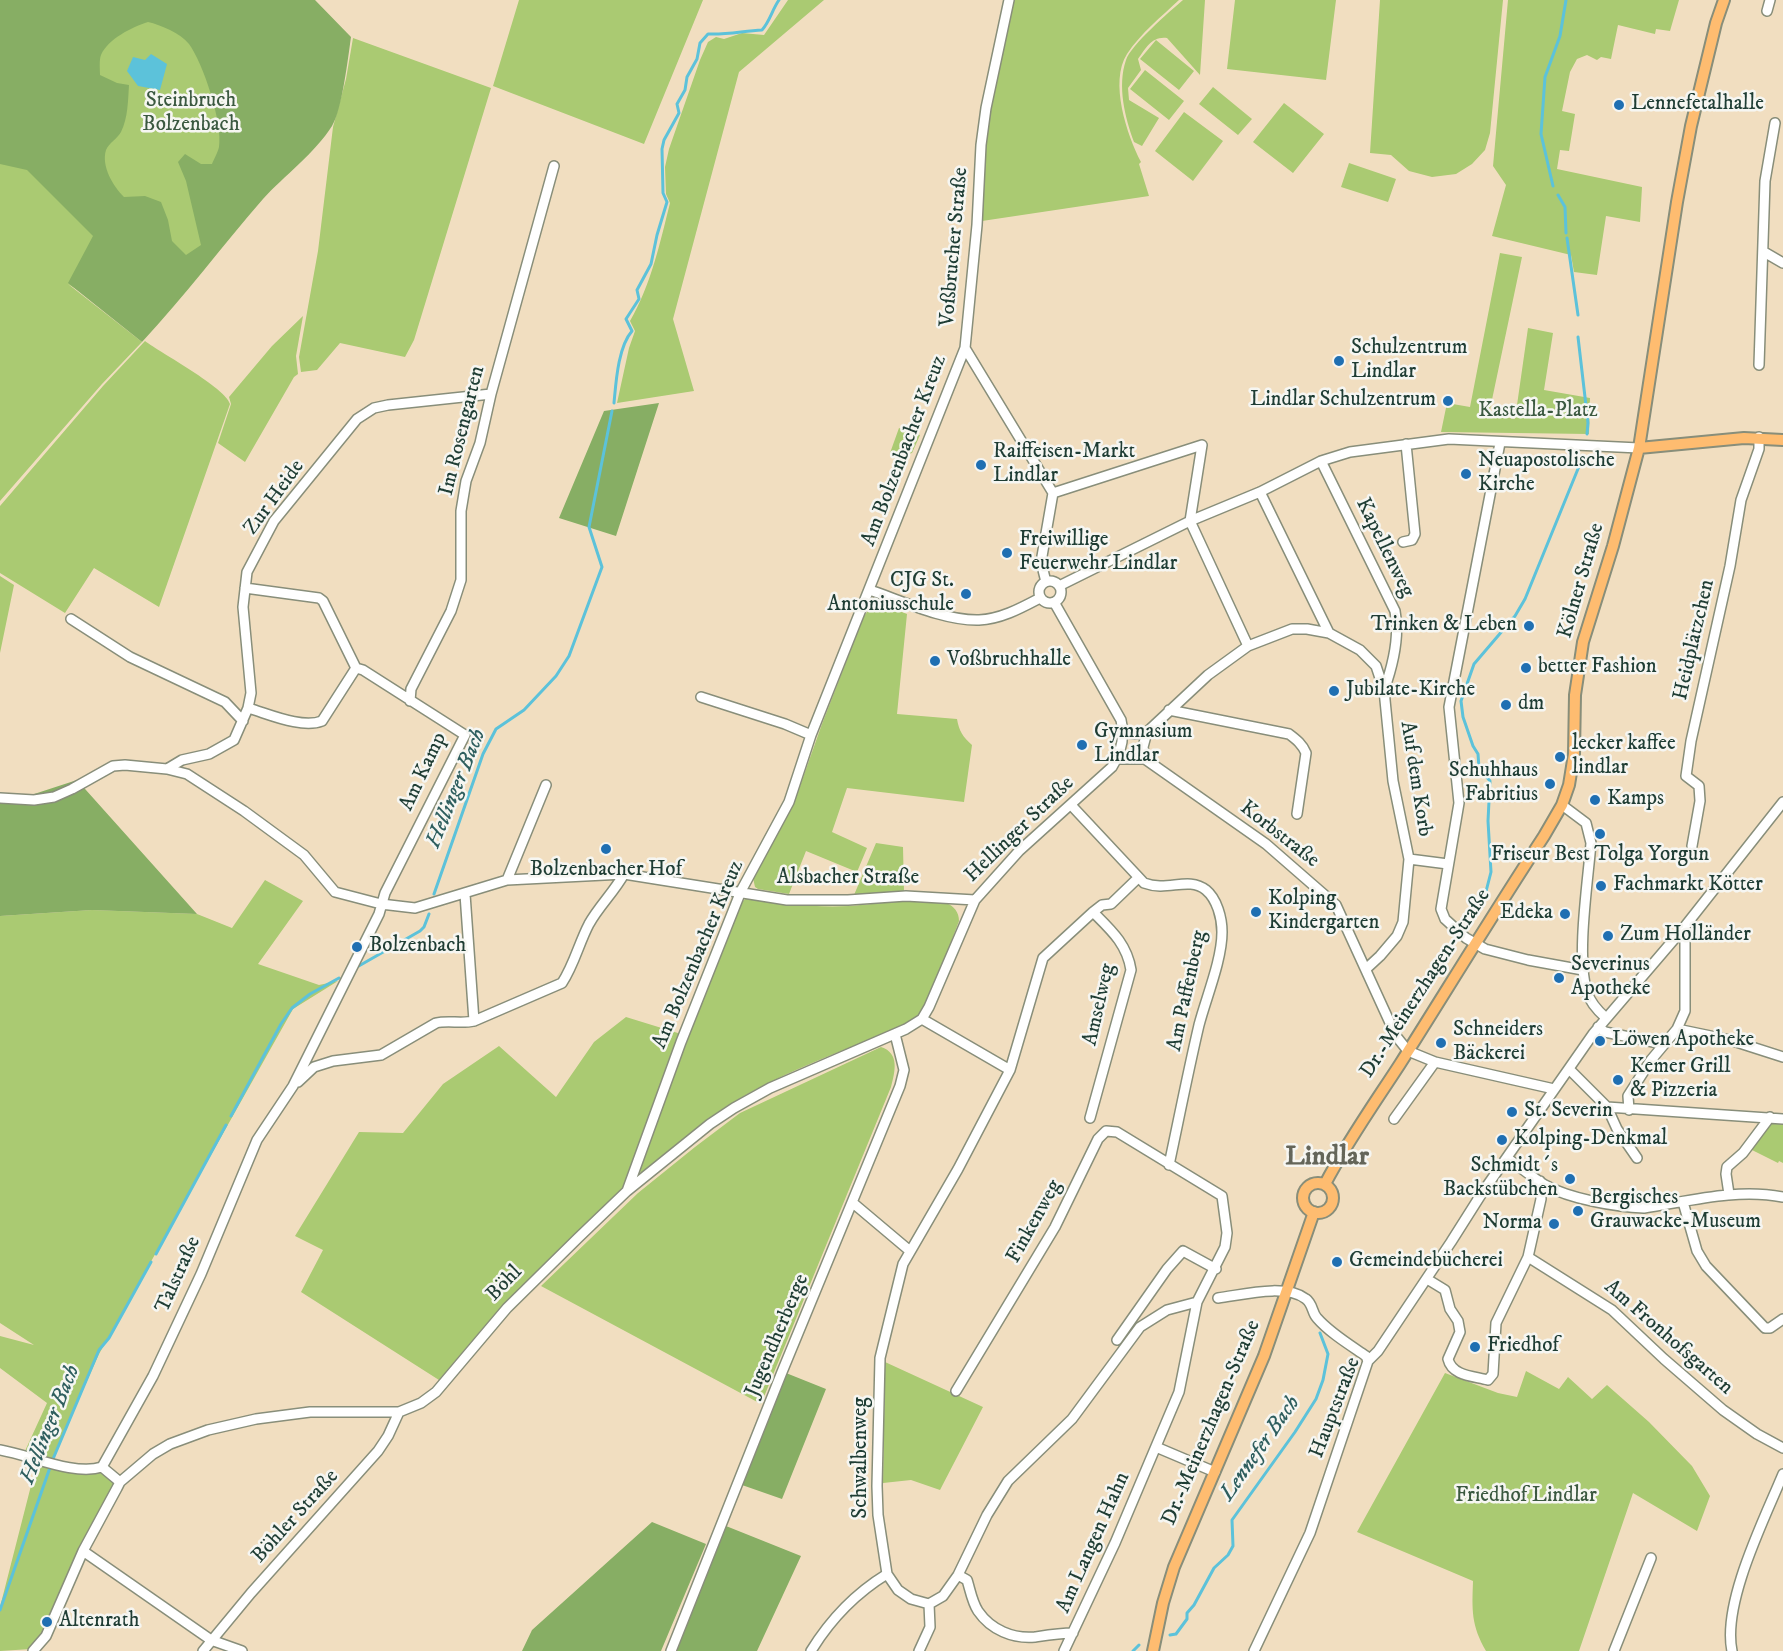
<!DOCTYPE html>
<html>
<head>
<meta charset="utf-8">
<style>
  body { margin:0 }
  canvas { display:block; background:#f1dec0 }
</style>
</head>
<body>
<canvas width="1783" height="1651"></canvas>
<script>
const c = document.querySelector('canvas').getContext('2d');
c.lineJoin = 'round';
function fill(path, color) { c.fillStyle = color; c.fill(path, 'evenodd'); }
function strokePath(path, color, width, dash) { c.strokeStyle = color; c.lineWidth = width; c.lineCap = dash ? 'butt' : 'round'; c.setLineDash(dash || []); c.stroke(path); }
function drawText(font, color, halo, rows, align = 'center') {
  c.font = font + ' "IM FELL DW Pica",serif'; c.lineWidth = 5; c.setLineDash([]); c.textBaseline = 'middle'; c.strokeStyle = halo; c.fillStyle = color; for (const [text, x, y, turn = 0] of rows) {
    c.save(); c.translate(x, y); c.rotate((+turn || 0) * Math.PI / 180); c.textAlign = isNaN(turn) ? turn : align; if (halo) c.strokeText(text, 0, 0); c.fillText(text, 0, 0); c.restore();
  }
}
fill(new Path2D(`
  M141 0H309L321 130 147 333 68 284 142 342 102 384 0 501V159Z
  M519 0H703L644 144 493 86Z
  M788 0H824L739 72 673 319 694 391 617 403 629 348 635 331 630 321C651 285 660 243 670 203L666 194 665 167 669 149 700 60 708 42 716 37 724 39 742 33 764 35Z
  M1012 0H1179C1162 16 1140 34 1127 54 1109 82 1127 135 1141 162L1139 164 1149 196 982 221 980 216 987 128Z
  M1183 0H1205L1200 75 1167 38C1152 36 1146 48 1138 59L1141 70 1128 88 1129 100 1159 118 1142 146 1134 142C1125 118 1117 86 1126 60 1131 45 1169 12 1183 0Z
  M1235 0H1336L1326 80 1227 69Z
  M1380 0H1503L1490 133 1485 150 1472 164 1456 174 1432 177 1409 171 1391 155 1370 153Z
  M1508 0H1679L1670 31 1656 29 1655 34 1618 25 1611 59 1601 57 1597 60 1587 55 1577 59 1570 72 1562 111 1575 114 1569 151 1560 150 1557 169 1642 187 1640 222 1606 216 1597 275 1574 272 1571 255 1492 236 1506 185 1493 166Z
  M353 38 491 88 414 340 405 357 340 343 317 370 301 372 299 357 318 251 333 127 346 79Z
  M1156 40 1194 71 1179 90 1140 59Z
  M1145 70 1184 101 1169 120 1130 89Z
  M1213 87 1252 119 1238 135 1199 104Z
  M1284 103 1324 134 1293 173 1253 142Z
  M1184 112 1223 141 1193 181 1155 151Z
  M1349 163 1396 179 1388 202 1341 187Z
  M1500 253 1522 257 1489 414 1515 419 1528 328 1553 333 1544 390 1590 398 1589 434 1441 432 1447 403 1470 407Z
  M303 316 296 356 298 374 294 377 245 462 218 443 231 404 229 397 272 346Z
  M145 341C161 353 226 388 230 404L159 607 94 568 65 613 0 573V506L103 386Z
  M899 428 920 435 912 453 901 456 890 453Z
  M0 576 14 585 0 653Z
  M881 604 907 614 897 714 957 719C959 731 963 737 972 745L964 802 847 788 832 832 867 848 857 872 806 851 789 894 758 889 755 887 753 878 764 855 794 803 822 724 864 616 872 606Z
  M876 843 903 847 904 891 854 895Z
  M265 880 303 901 258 964 319 985 338 981 293 1009 99 1354 52 1459 25 1451 47 1403 0 1368V1336L34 1345 0 1323V916L92 910 197 914 232 928Z
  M747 898C781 903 814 908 849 906 874 905 923 896 946 903 954 906 959 912 959 921L931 995 921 1012 917 1017 901 1027C843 1051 768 1077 717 1113 691 1132 667 1154 642 1175L639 1169 708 979 740 903Z
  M626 1017 681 1034 625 1187 524 1285 483 1328 439 1380 301 1292 323 1250 295 1236 359 1132 403 1133 443 1084 499 1046 556 1097 594 1042Z
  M881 1047C900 1053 895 1072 891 1087L761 1404 541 1286 638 1193 695 1147 740 1113Z
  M1773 1120 1783 1121V1163L1779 1161 1778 1163 1750 1149Z
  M885 1362 983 1407 940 1490 911 1480 883 1483Z
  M1526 1371 1559 1389 1568 1377 1592 1399 1607 1385 1649 1422 1692 1466 1710 1496 1697 1531 1633 1493 1579 1651H1486C1471 1625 1472 1610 1473 1581L1357 1532 1445 1373 1498 1393 1517 1397Z
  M31 1461 80 1474 101 1473 116 1483 78 1551 46 1627 31 1649 0 1651V1607L35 1470Z`), '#aaca72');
fill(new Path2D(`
  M0 0H315L351 37C348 58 342 110 332 126 315 153 284 176 263 199 222 246 185 296 142 342L68 283 93 236 27 170 0 164ZM148 22C161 25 180 33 189 44 203 63 223 123 219 147 218 152 214 159 212 164H201L185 154 178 162 186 181 201 245 186 255 172 241 168 220 161 202 145 196 124 197C113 186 101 166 106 150 109 143 117 139 121 132 128 118 128 100 129 85L117 83 100 75C100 69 99 60 101 55 108 39 132 27 148 22Z
  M659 403 616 536 559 518 604 411Z
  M77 780 197 914 92 910 0 916V800L25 797Z
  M786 1373 826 1389 782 1499 742 1485Z
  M652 1522 706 1544 661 1651H522L532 1630Z
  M726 1526 801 1556 757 1651H676Z`), '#87ae64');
fill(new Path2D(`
  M151 54 167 64 160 90 138 86 127 71 133 57 145 60Z`), '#5cc2da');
strokePath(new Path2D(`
  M1553 186 1541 134 1545 77 1560 36 1566 0
  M1558 195 1565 207 1566 233
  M1567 238 1578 315
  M1578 337 1588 423 1587 434
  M614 403C616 382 618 347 632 331L626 319 639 299 637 290 651 264 657 235 667 202 663 193 662 149 664 140 679 113 677 104 685 90 687 77 697 59 700 43 708 34C727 35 743 31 762 30 770 21 772 10 779 0
  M434 894 483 754 496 729 524 710 556 676 569 656 602 567 589 527 612 411
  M1482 907 1491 872 1488 821 1490 781 1479 768 1478 754 1473 746 1463 717 1461 701 1474 664 1515 616 1525 599 1582 459
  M357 967 420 931 424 927 429 914
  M231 1116 281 1024 292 1008 310 994 339 978
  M156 1254 226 1125
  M0 1610 53 1459 99 1350 109 1338 151 1262
  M1170 1635 1176 1634 1187 1619V1613L1194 1605 1214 1568 1228 1555 1233 1546 1232 1520 1295 1432 1316 1399 1323 1380 1328 1354 1320 1333
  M1133 1651 1139 1645`), '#5cc2da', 3);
const minor = new Path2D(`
  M1767 11 1770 0
  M1764 252 1783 263
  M965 348 1053 493 1041 562 1046 582
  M1759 365 1765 181 1775 123
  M1500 443 1449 707 1459 803 1441 909 1445 919 1466 938 1485 949 1528 960 1583 970
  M1321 461 1395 611C1400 637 1393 665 1384 690
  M1260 492 1329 633
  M1053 493 1202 445 1190 521 1248 646
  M1403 542 1412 540 1415 534 1406 444
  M1039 592a11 11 0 1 1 22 0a11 11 0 1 1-22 0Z
  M1059 586 1190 521 1260 492 1321 461 1350 452 1449 439 1639 448
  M245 588 319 598 323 601 356 668 322 721C302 729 269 714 248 708
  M870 590C902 601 945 621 979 620 1001 619 1021 608 1040 598
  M71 619 130 657 225 702 243 721
  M701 697 785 724 811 735
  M410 701 411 689 451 611 461 580V511L466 481 480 443 491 394 554 166
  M1169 710 1289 734C1297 740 1302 744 1306 753L1297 814
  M1124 732 1135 734 1147 732 1208 675 1248 646 1292 629H1307L1329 633 1360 650 1376 666 1384 690 1393 781 1409 859 1403 922 1397 936 1380 956 1367 968
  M1117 759H1145L1266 844 1336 905 1396 1036 1408 1051 1435 1062 1554 1089
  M1145 759 1143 747 1147 732
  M167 769 182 760 209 754 234 740 248 708 251 693 243 607 247 572 274 521 357 419 374 408 388 405 491 394
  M0 798 34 800 54 797 72 789 113 766 125 765 167 769 187 774 244 811 304 855 335 892 381 904 415 908 507 880 624 874 787 900H848L906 896 975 900
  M1071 805 1144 883C1168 892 1188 876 1206 890 1217 899 1222 918 1222 932 1222 960 1206 998 1199 1025 1188 1072 1179 1118 1169 1165
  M1562 805 1586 823 1591 843C1588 881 1576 958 1587 992 1590 1002 1598 1011 1606 1018
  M1692 846 1700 801 1699 786 1686 776 1691 741 1730 566 1741 500 1759 449V437
  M1409 859 1448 864
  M507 880 546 785
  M465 894 474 1021
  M922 1019 1010 1070 1043 958 1093 912 1102 905 1111 904 1138 878
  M1598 1027 1605 1032 1663 1044
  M1677 1029 1730 1040 1783 1057
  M1569 1069 1607 1107 1783 1119
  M1010 1070 958 1169 903 1264 880 1358 877 1486 878 1515 887 1574 898 1590 911 1599 929 1604 943 1596 958 1575 987 1515 1008 1481 1072 1419 1140 1327 1167 1310 1197 1302
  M298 1082 314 1067 333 1061 381 1055 436 1023C448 1020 461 1024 474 1021L562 983C574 965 579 943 589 924 599 906 614 892 624 874
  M1607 1107 1617 1129 1637 1158
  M1629 1110 1628 1096 1651 1060 1677 1029 1685 1011V933L1682 930
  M1090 1118 1131 970C1127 944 1111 930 1093 912
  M1394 1119 1435 1062
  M1507 1158C1520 1167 1532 1177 1545 1185 1570 1199 1616 1207 1644 1208 1690 1201 1737 1188 1783 1197
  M627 1191 681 1042 741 891 789 802 811 735 965 348 977 225 981 145 986 108 1009 0
  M1729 1194 1726 1174 1727 1167 1743 1153 1770 1117
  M1683 1202 1697 1251 1706 1266 1765 1328H1770L1783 1319
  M853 1203 910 1251
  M1528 1257 1612 1310 1664 1359 1723 1410 1757 1434 1783 1448
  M1427 1279 1445 1290 1450 1309 1458 1321 1460 1332 1448 1359C1452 1376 1473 1376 1488 1380L1493 1374 1496 1323 1528 1257 1541 1199 1540 1181
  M1218 1298C1242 1295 1285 1283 1306 1299 1313 1304 1312 1313 1317 1318 1330 1333 1350 1345 1366 1356L1368 1361
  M1117 1340 1167 1269 1183 1251 1216 1269
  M956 1391 1055 1227 1098 1139 1106 1131 1117 1132 1222 1196 1227 1233 1225 1247 1197 1302 1179 1392 1115 1543 1064 1651
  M1156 1447 1215 1472
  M0 1450C30 1455 74 1476 102 1467
  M102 1467 153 1376 201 1274 257 1140 293 1086 379 914 385 893 465 735 363 670 356 668
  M102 1467 120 1482
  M83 1551 211 1640 242 1651
  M958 1575 967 1580C970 1589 972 1602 978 1611 991 1630 1013 1639 1035 1637 1048 1635 1060 1633 1073 1633
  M33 1651 46 1636 83 1551 117 1488 120 1482 153 1454 170 1444 208 1430 256 1419 310 1412H399L421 1403 436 1392 507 1308 578 1238 627 1191 710 1124 734 1108 770 1088 906 1029 922 1019 929 1007 975 900 1019 851 1112 767C1121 753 1125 737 1121 720L1054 602
  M203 1651 251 1593 378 1451 388 1436 399 1412
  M671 1651 782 1372 900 1086 904 1070 895 1034
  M811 1651C830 1620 856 1593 887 1574
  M919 1651 930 1627 929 1604
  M1254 1651 1310 1533 1368 1361 1378 1351 1451 1242 1482 1193 1593 1034 1682 930 1783 802
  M1614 1651 1651 1558
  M1732 1651C1722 1603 1764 1520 1783 1474`);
const major = new Path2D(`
  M1639 448 1744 438 1783 440
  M1303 1198a15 15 0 1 1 30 0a15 15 0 1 1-30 0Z
  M1325 1184C1347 1142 1374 1104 1400 1064 1448 988 1495 911 1544 836L1562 805 1569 785 1574 754 1575 695 1583 642 1613 546 1639 448 1677 202 1691 126 1716 23 1724 0
  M1153 1651 1163 1603 1174 1567 1264 1356 1314 1212`);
strokePath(minor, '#888e7a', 12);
strokePath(major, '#888e7a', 14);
strokePath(minor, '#fff', 9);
strokePath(major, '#febc70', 10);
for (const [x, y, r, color] of [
  [1619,105,6,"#1f6fb2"],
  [1339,361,6,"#1f6fb2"],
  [1448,401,6,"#1f6fb2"],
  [981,465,6,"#1f6fb2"],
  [1466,474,6,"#1f6fb2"],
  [1007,553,6,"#1f6fb2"],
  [966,594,6,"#1f6fb2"],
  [1529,626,6,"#1f6fb2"],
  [935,661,6,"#1f6fb2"],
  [1526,668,6,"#1f6fb2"],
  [1334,691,6,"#1f6fb2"],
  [1506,705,6,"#1f6fb2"],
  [1082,745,6,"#1f6fb2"],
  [1560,757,6,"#1f6fb2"],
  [1550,784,6,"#1f6fb2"],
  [1595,800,6,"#1f6fb2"],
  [1600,834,6,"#1f6fb2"],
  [606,849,6,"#1f6fb2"],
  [1601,886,6,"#1f6fb2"],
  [1256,912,6,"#1f6fb2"],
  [1565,914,6,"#1f6fb2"],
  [1608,936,6,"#1f6fb2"],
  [357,947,6,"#1f6fb2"],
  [1559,978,6,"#1f6fb2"],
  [1600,1041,6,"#1f6fb2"],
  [1441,1043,6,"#1f6fb2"],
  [1618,1080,6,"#1f6fb2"],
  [1512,1112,6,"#1f6fb2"],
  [1502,1140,6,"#1f6fb2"],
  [1570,1179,6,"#1f6fb2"],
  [1578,1211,6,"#1f6fb2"],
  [1554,1224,6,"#1f6fb2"],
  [1337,1262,6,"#1f6fb2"],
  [1475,1347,6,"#1f6fb2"],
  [47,1622,6,"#1f6fb2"]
]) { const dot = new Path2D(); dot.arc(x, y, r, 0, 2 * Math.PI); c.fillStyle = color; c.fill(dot); strokePath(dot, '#f6f6f2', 2); }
drawText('21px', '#3b5940', '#f6f6f2', [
  ["Steinbruch",191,102],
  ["Bolzenbach",191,126],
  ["Kastella-Platz",1538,412],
  ["Friedhof Lindlar",1526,1497]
]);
drawText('21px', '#1f3d34', '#f6f6f2', [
  ["Lennefetalhalle",1631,105],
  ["Schulzentrum",1351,349],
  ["Lindlar",1351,373],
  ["Lindlar Schulzentrum",1436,401,"right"],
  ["Raiffeisen-Markt",993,453],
  ["Lindlar",993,477],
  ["Neuapostolische",1478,462],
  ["Kirche",1478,486],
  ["Freiwillige",1019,541],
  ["Feuerwehr Lindlar",1019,565],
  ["CJG St.",954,582,"right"],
  ["Antoniusschule",954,606,"right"],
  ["Trinken & Leben",1517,626,"right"],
  ["Voßbruchhalle",947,661],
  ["better Fashion",1538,668],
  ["Jubilate-Kirche",1346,691],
  ["dm",1518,705],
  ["Gymnasium",1094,733],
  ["Lindlar",1094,757],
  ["lecker kaffee",1572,745],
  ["lindlar",1572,769],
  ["Schuhhaus",1538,772,"right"],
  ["Fabritius",1538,796,"right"],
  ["Kamps",1607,800],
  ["Friseur Best Tolga Yorgun",1600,856,"center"],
  ["Bolzenbacher Hof",606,871,"center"],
  ["Fachmarkt Kötter",1613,886],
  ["Kolping",1268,900],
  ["Kindergarten",1268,924],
  ["Edeka",1553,914,"right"],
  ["Zum Holländer",1620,936],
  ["Bolzenbach",369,947],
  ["Severinus",1571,966],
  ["Apotheke",1571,990],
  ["Schneiders",1453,1031],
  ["Bäckerei",1453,1055],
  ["Löwen Apotheke",1612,1041],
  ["Kemer Grill",1630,1068],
  ["& Pizzeria",1630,1092],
  ["St. Severin",1524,1112],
  ["Kolping-Denkmal",1514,1140],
  ["Schmidt´s",1558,1167,"right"],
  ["Backstübchen",1558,1191,"right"],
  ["Bergisches",1590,1199],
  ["Grauwacke-Museum",1590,1223],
  ["Norma",1542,1224,"right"],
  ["Gemeindebücherei",1349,1262],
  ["Friedhof",1487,1347],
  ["Altenrath",59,1622]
], 'left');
drawText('21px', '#1f3d34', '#f6f6f2', [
  ["Voßbrucher Straße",955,247,-85],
  ["Im Rosengarten",463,431,-76],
  ["Am Bolzenbacher Kreuz",905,451,-69],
  ["Zur Heide",275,498,-54],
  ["Kapellenweg",1384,548,64],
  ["Kölner Straße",1582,581,-74],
  ["Heidplätzchen",1695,640,-77],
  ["Am Kamp",424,772,-65],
  ["Auf dem Korb",1415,779,81],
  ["Hellinger Straße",1020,830,-44],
  ["Korbstraße",1279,835,38],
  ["Alsbacher Straße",848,879],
  ["Am Bolzenbacher Kreuz",699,955,-67],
  ["Dr.-Meinerzhagen-Straße",1426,984,-57],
  ["Am Paffenberg",1188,991,-78],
  ["Amselweg",1100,1005,-77],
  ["Finkenweg",1035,1222,-61],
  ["Talstraße",179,1275,-66],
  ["Böhl",505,1284,-46],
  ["Jugendherberge",778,1336,-67],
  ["Am Fronhofsgarten",1668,1338,41],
  ["Hauptstraße",1336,1408,-69],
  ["Dr.-Meinerzhagen-Straße",1212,1423,-67],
  ["Schwalbenweg",862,1458,-90],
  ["Böhler Straße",296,1517,-48],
  ["Am Langen Hahn",1094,1543,-66]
]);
drawText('italic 22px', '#2e5e5e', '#f6f6f2', [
  ["Hellinger Bach",457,789,-68],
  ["Hellinger Bach",51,1425,-68],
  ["Lennefer Bach",1261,1449,-55]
]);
drawText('bold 27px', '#646559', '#f6f6f2', [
  ["Lindlar",1327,1158]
]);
</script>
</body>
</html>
